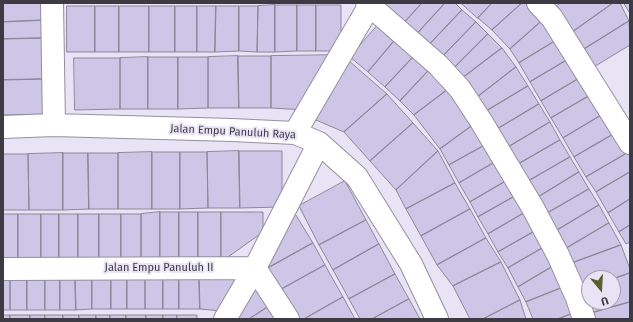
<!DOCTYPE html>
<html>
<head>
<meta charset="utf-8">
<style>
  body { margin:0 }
  #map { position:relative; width:633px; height:322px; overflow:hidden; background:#e8e4f6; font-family:"Fira Sans",sans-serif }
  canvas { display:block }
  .frame { position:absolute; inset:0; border:4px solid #3c3a42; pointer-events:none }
  .north { position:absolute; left:581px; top:270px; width:40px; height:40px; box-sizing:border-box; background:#e8e4f6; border:1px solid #a3a0ae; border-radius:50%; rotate:162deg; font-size:11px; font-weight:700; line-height:16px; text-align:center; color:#3c3a42 }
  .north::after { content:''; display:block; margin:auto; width:14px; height:18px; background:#5c5f2d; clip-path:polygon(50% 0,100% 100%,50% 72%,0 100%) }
</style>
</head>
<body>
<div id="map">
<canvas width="633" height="322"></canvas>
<div class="frame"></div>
<div class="north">U</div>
</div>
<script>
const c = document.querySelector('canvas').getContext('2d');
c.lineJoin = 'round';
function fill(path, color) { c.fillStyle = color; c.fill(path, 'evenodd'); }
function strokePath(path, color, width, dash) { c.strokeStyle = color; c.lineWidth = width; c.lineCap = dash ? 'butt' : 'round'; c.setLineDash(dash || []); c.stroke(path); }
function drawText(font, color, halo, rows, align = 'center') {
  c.font = font + ' "Fira Sans",sans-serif'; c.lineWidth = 4; c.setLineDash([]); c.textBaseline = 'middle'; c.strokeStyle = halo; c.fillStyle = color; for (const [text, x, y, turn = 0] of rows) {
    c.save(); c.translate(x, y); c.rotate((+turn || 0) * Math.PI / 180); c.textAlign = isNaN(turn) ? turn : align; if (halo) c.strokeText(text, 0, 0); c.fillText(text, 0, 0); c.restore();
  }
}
const building = new Path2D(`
  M3 3H50V20L3 22Z
  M381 3H422L403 24Z
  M422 3H445L416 35 403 24Z
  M445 3H455L462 10 428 46 416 35Z
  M461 3H492L478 18Z
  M492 3H522L492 30 478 18Z
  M522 3H531L545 18 510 49 492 30Z
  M561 3H613L571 33 553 8Z
  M613 3H620L629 21 581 51 571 33Z
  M624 3H630V13Z
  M275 5H297V51L275 52Z
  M275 5V52H257L258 6Z
  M297 5H316V51H297Z
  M316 5H341V51H316Z
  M67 6H95V52H67Z
  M95 6H119V52H95Z
  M119 6H149V52H119Z
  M149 6H175V52H149Z
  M175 6H197V52H175Z
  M197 6H216L215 52H197Z
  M216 6H239V51L215 52Z
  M239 6H258L257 52 239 51Z
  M462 10 476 22 441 58 428 46Z
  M545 18 560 38 519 63 510 49Z
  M50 20 51 38 3 39V22Z
  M629 21 630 45 592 68 581 51Z
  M476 22 488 34 453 69 441 58Z
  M378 25 395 40 368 72 350 57Z
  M488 34 502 48 461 79 453 69Z
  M51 38V79L3 80V39Z
  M560 38 572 57 530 82 519 63Z
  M395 40 414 56 385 87 368 72Z
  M502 48 516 67 476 98 461 79Z
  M337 55 306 110 271 108V56Z
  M238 56H271V108H239Z
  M238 56 239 108H208V57Z
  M414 56 429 70 400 101 385 87Z
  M148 57V109H120V58Z
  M148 57H178V109H148Z
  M178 57H208V108L178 109Z
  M572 57 583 76 541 101 530 82Z
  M74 58H120V109L75 110Z
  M348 60 387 94 344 132 316 120Z
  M516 67 528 86 483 113 476 98Z
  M429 70 447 90 414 115 400 101Z
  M583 76 594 93 551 118 541 101Z
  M51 79 52 114 3 115V80Z
  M528 86 539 104 494 131 483 113Z
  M447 90 473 125 440 149 414 115Z
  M594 93 605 113 563 138 551 118Z
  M387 94 413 123 370 161 344 132Z
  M539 104 550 122 505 149 494 131Z
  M605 113 617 132 574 157 563 138Z
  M550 122 560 140 515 166 505 149Z
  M413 123 438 151 396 190 370 161Z
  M473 125 485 145 449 165 440 149Z
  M617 132 629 152 586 177 574 157Z
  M560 140 570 157 525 183 515 166Z
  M485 145 495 162 459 183 449 165Z
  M239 151H282V207L240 208Z
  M239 151 240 208H208L207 152Z
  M438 151 455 183 406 209 396 190Z
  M152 152H180V209H152Z
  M152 152V209H118V153Z
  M180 152H207L208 208 180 209Z
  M629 152 630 154V172L596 192 586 177Z
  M63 153V210H29L28 154Z
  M63 153H88L89 209 63 210Z
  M88 153H118V209H89Z
  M3 154H28L29 210H3Z
  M570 157 579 172 535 199 525 183Z
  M495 162 506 181 470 202 459 183Z
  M579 172 589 189 544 215 535 199Z
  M630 172V199L608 213 596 192Z
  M345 181 366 220 319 245 299 206Z
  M506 181 515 196 478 217 470 202Z
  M455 183 470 209 421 236 406 209Z
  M589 189 599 205 554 232 544 215Z
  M515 196 524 213 488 234 478 217Z
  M630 199V225L619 232 608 213Z
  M599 205 609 223 565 249 554 232Z
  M470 209 486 238 437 265 421 236Z
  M160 212H179V262H160Z
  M160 212V262L141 264V214Z
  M179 212H198V262H179Z
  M198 212H221V262H198Z
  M221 212H263V232L221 262Z
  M294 212 313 243 268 268 263 263Z
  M524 213 535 231 498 252 488 234Z
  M3 214H18V265H3Z
  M18 214H41V265H18Z
  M41 214H59V265H41Z
  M59 214H78V265H59Z
  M78 214H99V264L78 265Z
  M99 214H121V265L99 264Z
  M121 214H141V264L121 265Z
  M366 220 379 244 333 270 319 245Z
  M609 223 621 245 572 263 565 249Z
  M630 225V242L626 244 619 232Z
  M535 231 544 247 508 268 498 252Z
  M486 238 501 262 453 286 437 265Z
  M313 243 325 265 280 290 268 268Z
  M379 244 395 274 349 299 333 270Z
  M621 245 630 269V273L613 279V278H589V289L583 291 572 263Z
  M544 247 555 265 518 287 508 268Z
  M501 262 520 300 483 319H470L453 286Z
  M325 265 343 297 304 319H296L280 290Z
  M555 265 566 286 526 302 518 287Z
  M163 272H179V309H163Z
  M163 272V309H145V273Z
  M179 272H199L200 309H179Z
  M199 272 241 273 222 311 200 309Z
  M3 273 10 274V310H3Z
  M27 273V310H10V274Z
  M27 273H45V310H27Z
  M45 273H60V310H45Z
  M60 273H75L76 310H60Z
  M75 273H92V309L76 310Z
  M92 273H111V309H92Z
  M111 273H127V309H111Z
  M127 273H145V309H127Z
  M630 273V302L588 314 583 291 589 289V302H613V279Z
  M395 274 409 299 372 319H360L349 299Z
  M258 277 274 303 249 319H238Z
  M566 286 576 312 558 319H533L526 302Z
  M343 297 355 319H304Z
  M409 299 420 319H372Z
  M520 300 526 319H483Z
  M630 302V319H590L588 314Z
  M274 303 281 319H249Z
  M576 312 578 319H558Z
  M3 315H10V319H3Z
  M10 315H30V319H10Z
  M30 315H45V319H30Z
  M45 315H63V319H45Z
  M63 315H79V319H63Z
  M79 315H96V319H79Z
  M96 315H110V319H96Z
  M110 315H126V319H110Z
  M126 315H146V319H126Z
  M146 315H163V319H146Z
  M163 315H177V319H163Z
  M177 315H197V319H177Z`);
fill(building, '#cec6e6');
strokePath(building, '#8c8899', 1);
const street = new Path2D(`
  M52 3 54 125
  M367 3 438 65 460 89 481 121 533 208 558 255 577 298 584 319
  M538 3 552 18 630 143
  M3 127 54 125 232 130 295 133 319 143 357 177 411 264 437 319
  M295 133 371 3
  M3 269 255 268 288 319
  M225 319 255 268 319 143`);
strokePath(street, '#938fa0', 24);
strokePath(street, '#fff', 22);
drawText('11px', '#3c3a42', '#e8e4f6', [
  ["Jalan Empu Panuluh Raya",233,132,3],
  ["Jalan Empu Panuluh II",159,268]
]);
</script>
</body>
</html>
